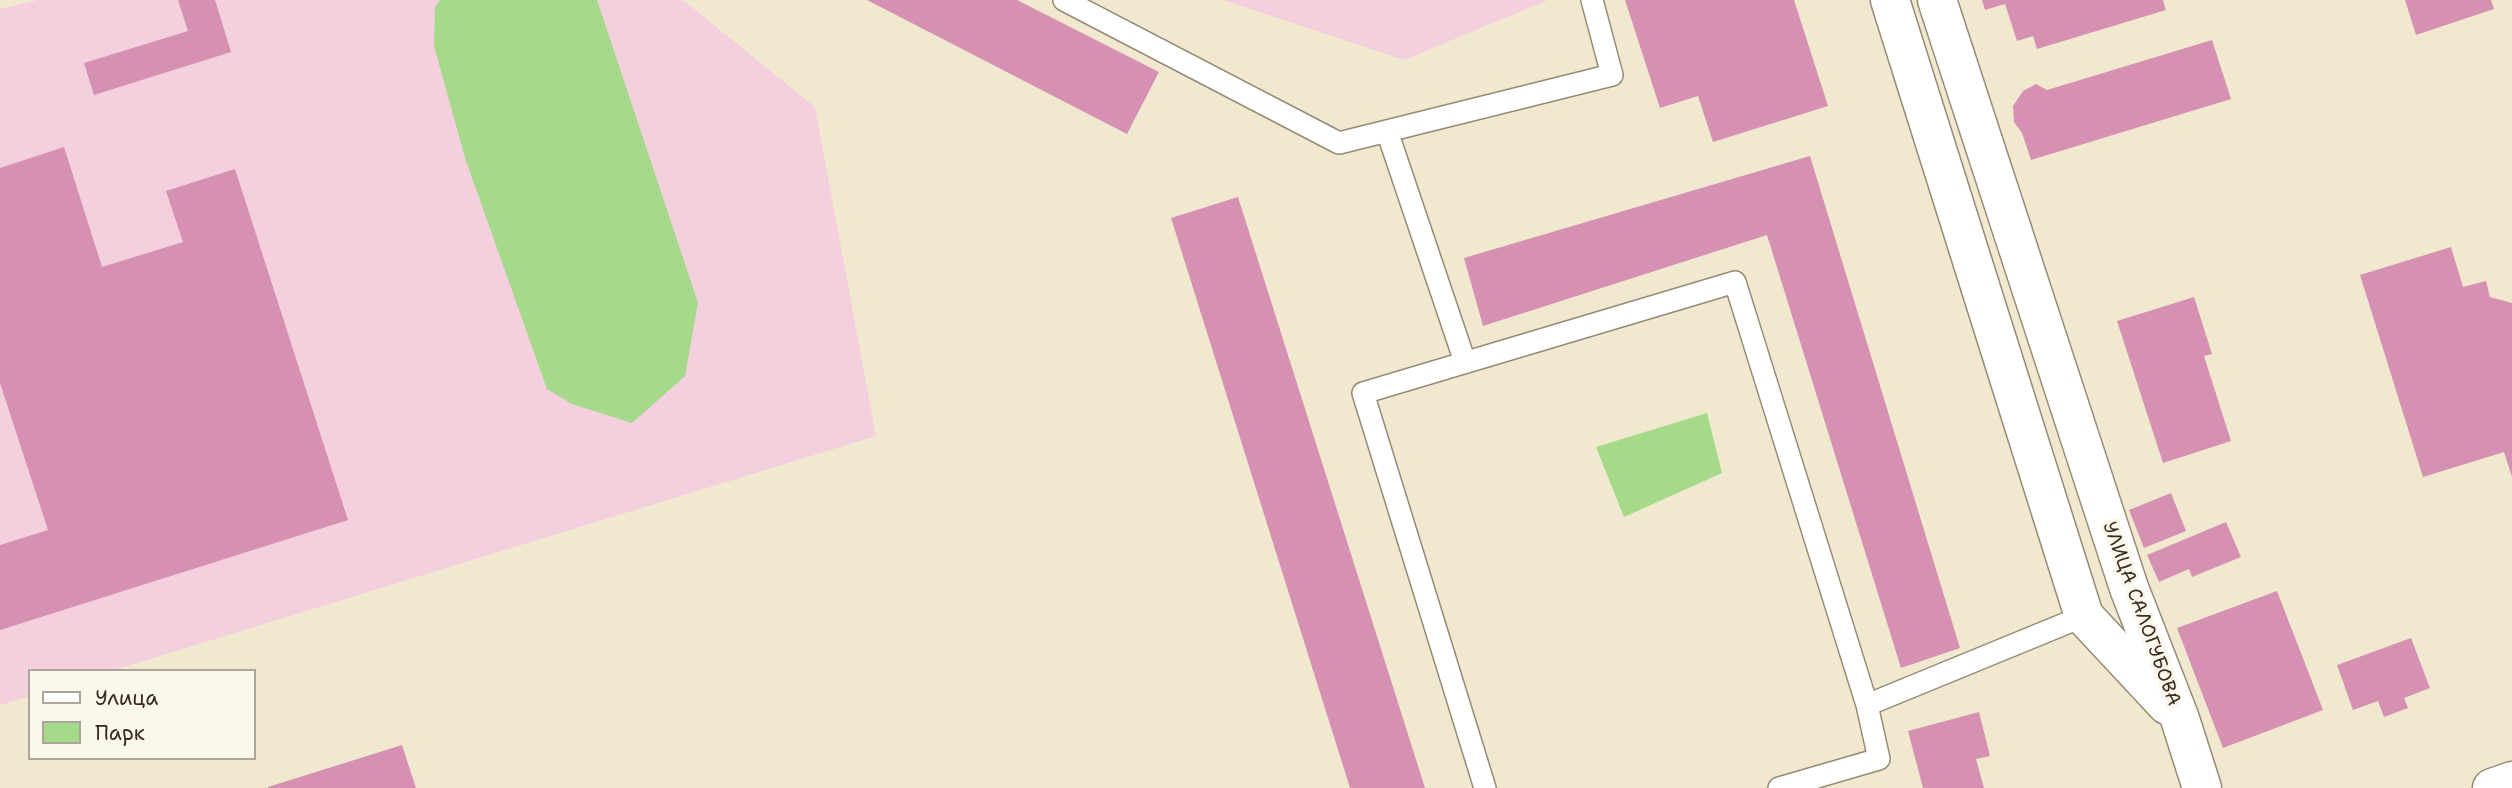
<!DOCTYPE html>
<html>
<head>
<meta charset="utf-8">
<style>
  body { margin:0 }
  #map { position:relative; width:2512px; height:788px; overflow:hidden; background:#f1e9cf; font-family:"Shantell Sans",sans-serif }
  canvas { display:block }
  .legend { position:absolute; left:28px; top:669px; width:228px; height:91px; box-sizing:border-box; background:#fbf7ec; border:2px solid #aea59a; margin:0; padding:9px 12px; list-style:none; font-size:21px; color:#3b2a1e }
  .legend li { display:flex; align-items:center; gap:14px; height:35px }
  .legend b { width:35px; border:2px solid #aea59a }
</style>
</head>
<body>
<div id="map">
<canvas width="2512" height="788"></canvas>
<ul class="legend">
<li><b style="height:9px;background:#fff"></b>Улица</li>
<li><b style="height:19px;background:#a5da8a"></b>Парк</li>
</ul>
</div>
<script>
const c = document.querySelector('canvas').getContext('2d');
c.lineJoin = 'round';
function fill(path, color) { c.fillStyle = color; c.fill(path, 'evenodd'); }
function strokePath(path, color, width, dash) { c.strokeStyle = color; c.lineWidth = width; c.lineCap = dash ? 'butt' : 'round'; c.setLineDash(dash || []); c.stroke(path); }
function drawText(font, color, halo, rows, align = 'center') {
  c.font = font + ' "Shantell Sans",sans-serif'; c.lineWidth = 7; c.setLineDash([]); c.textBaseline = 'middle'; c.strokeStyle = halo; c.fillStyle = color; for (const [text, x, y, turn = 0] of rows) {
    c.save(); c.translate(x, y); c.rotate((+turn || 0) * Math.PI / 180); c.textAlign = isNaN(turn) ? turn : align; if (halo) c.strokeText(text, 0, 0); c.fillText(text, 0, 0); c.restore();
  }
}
fill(new Path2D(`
  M38 0H683L815 107 876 436 111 671H30V696L0 705V9Z
  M1223 0H1548L1404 60Z`), '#f4cfdd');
fill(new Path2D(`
  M440 0H597L698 303 685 376 632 423 572 404 547 389 466 161 434 46 435 7Z
  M1707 413 1722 473 1624 517 1596 447Z`), '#a5da8a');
fill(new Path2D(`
  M178 0H215L231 52 94 95 84 63 188 31Z
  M867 0H1017L1159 72 1127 134Z
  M1625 0H1794L1828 106 1713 142 1698 96 1660 108Z
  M1982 0H2163L2166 10 2037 49 2033 36 2017 41 2005 4 1985 10Z
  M2405 0H2491L2494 9 2416 35Z
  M2212 40 2231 99 2031 160 2022 133 2014 122 2013 106 2023 91 2036 84 2047 90Z
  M64 147 102 267 183 242 166 191 235 169 348 520 0 630V545L48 530 0 383V168Z
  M1810 156 1960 648 1901 668 1767 235 1483 326 1464 258Z
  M1238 197 1425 788H1350L1171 218Z
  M2451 247 2463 287 2486 281 2490 297 2512 303V477L2504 452 2423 477 2360 275Z
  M2194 297 2212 354 2204 356 2231 441 2163 463 2117 321Z
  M2171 493 2186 531 2144 548 2129 510Z
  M2226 522 2241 557 2192 577 2189 569 2159 582 2147 555Z
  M2277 591 2323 710 2223 748 2177 628Z
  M2411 638 2430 688 2404 698 2408 708 2384 717 2378 701 2353 710 2337 665Z
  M1979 712 1990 756 1976 759 1984 788H1923L1908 731Z
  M402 745 416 788H268V787Z`), '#d690b2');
const lane = new Path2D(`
  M1064 0 1339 143 1612 75 1592 0
  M1387 131 1465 362
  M1867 705 2084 616
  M1485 788 1363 393 1735 282 1867 705 1879 759 1779 788`);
const secondary = new Path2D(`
  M1890 0 2084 616 2167 705
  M1937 0 2129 588 2180 719 2202 788
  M2492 788 2512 781`);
strokePath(lane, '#968a76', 24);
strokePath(secondary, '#968a76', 41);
strokePath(lane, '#fff', 21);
strokePath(secondary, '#fff', 38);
drawText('19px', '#3b2a1e', '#fbf7ec', [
  ["УЛИЦА САЛОГУБОВА",2141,614,70]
]);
</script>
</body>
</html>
